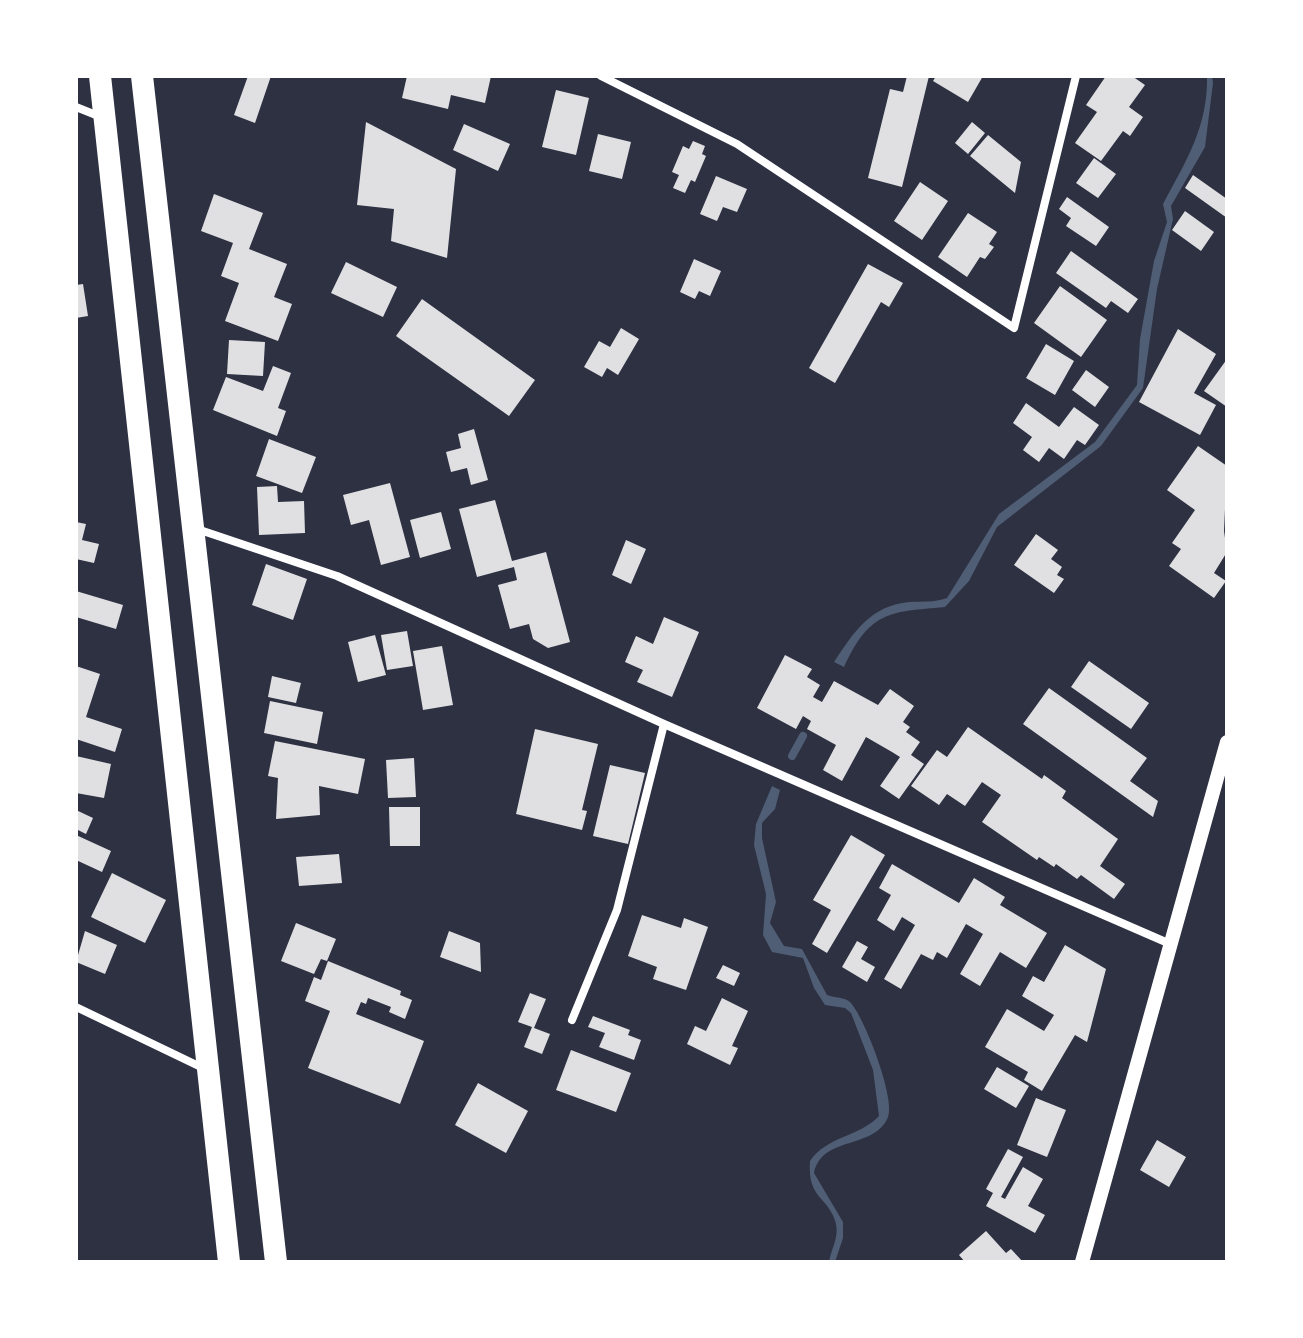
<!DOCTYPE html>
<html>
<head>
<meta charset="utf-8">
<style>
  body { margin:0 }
  #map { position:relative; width:1303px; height:1338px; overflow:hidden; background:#2d3142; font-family:"Fira Sans",sans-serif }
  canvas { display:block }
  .frame { position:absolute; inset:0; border:78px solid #fff; pointer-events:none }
</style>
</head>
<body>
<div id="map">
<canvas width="1303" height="1338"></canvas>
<div class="frame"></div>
</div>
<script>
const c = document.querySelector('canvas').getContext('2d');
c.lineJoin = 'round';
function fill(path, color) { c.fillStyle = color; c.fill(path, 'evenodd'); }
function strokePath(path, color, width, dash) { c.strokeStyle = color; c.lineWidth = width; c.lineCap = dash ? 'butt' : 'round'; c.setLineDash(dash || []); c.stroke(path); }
fill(new Path2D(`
  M1207 76H1212L1213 83 1205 147 1171 206 1173 219 1157 289 1143 388 1101 446 997 527 969 581 945 607C889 612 870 611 844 667L834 662C854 632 870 606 909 602 923 601 933 603 947 598L999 514 1095 442 1137 385 1140 339 1154 261 1167 222 1163 204C1186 161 1208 127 1207 76Z
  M772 786 780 790 775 809 762 823V838L776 902 770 923 784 946 802 949 827 995C835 998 845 997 850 1002 864 1016 896 1099 888 1117 875 1150 822 1135 814 1173L843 1222V1238L835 1262H829C831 1249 839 1238 836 1224 829 1196 807 1200 810 1161 827 1136 859 1137 879 1116L873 1070 851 1013 845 1008 825 1005 814 988 803 958 772 952 763 935 766 894 754 845 756 824Z`), '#4f5d75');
strokePath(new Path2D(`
  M792 756 803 736`), '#4f5d75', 8);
fill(new Path2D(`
  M248 76H271L255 123 234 115Z
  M407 76H491L485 103 451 95 448 109 402 98Z
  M907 76H929L902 187 868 178 890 89 903 92Z
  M936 76H983L968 102 933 81Z
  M1106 76H1132L1145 85 1129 107 1143 117 1130 136 1123 131 1101 161 1075 143 1097 112 1086 105Z
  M556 90 589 98 576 155 542 147Z
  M366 122 456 169 447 258 391 241 394 209 357 205Z
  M972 122 985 133 968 154 955 143Z
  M464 124 510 144 498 171 453 150Z
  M598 134 631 142 622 179 589 171Z
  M988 135 1021 162 1015 193 970 156Z
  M693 141 705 146 702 154 706 156 695 182 691 180 685 193 673 188 679 175 672 172 683 146 689 149Z
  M1094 158 1116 174 1098 198 1076 183Z
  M1193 175 1227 199V218L1185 188Z
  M716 176 747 189 737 212 723 207 717 221 700 214Z
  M920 182 948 201 922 240 894 221Z
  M214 194 263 213 249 249 287 264 274 297 292 304 278 341 225 321 239 283 221 276 233 243 201 231Z
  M1067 197 1109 227 1096 246 1066 226 1071 218 1059 209Z
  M1185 211 1214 232 1201 251 1172 230Z
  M968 213 997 232 989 244 994 247 985 259 980 257 967 277 938 257Z
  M1071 251 1138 299 1128 313 1111 301 1106 308 1056 273Z
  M694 259 721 271 710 296 699 291 695 299 680 292Z
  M346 262 397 287 383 317 331 293Z
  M868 264 903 283 889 307 881 302 835 383 809 368Z
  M83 284 88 316 76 318V285Z
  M1060 286 1107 320 1081 357 1034 323Z
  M422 299 535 380 509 416 396 336Z
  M621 328 639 339 618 375 607 368 602 377 584 367 599 341 610 347Z
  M1178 329 1216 354 1194 393 1216 405 1200 435 1139 402Z
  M229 340 265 342 263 376 227 374Z
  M1046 344 1074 361 1055 395 1026 378Z
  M1227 359V407L1204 391Z
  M273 366 291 373 278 408 286 411 277 436 213 410 226 377 263 391Z
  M1086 370 1109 387 1095 407 1072 390Z
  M1026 403 1059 427 1074 407 1099 425 1085 445 1077 440 1064 459 1049 448 1039 462 1023 450 1032 437 1013 423Z
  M474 429 488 480 471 485 467 468 451 472 446 452 461 448 458 434Z
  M269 439 316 457 302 493 256 476Z
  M1198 446 1227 466 1224 531 1227 552 1214 573 1226 581 1214 598 1169 566 1181 549 1172 543 1195 510 1167 490Z
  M390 483 410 557 381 565 369 520 351 525 343 495Z
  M277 486 278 502 304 501 305 533 259 535 257 487Z
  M495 500 512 561 546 552 570 642 548 648 533 639 529 624 510 629 498 585 517 580 514 567 477 577 459 509Z
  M441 512 451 549 420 558 410 520Z
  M76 522 86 524 82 540 99 544 94 563 76 559Z
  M1036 534 1058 550 1051 559 1062 567 1057 575 1064 579 1054 593 1014 565Z
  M626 540 646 549 631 584 612 575Z
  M266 564 307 579 293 620 252 605Z
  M76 591 123 605 116 629 76 617Z
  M664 617 699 632 672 697 637 682 643 670 625 662 636 636 653 644Z
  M407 631 413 666 387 670 381 635Z
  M375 635 386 675 358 682 348 642Z
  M442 646 453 705 423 710 413 651Z
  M785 655 812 669 807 677 820 685 813 697 822 702 834 681 878 705 890 689 914 706 903 722 910 727 906 732 920 742 911 755 924 764 899 799 880 786 900 757 892 752 866 737 842 781 823 770 836 745 807 729 811 721 803 716 796 729 757 708Z
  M1089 661 1149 703 1131 729 1071 687Z
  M76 666 100 674 86 717 122 729 115 752 76 739Z
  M272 676 301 683 296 703 268 697Z
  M1049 688 1147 758 1130 781 1158 801 1153 817 1023 724Z
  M270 701 323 712 317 744 264 733Z
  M968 727 1042 779 1044 775 1066 791 1062 798 1118 839 1100 866 1125 884 1114 899 1081 875 1077 879 1056 864 1054 867 1039 857 1037 860 982 822 1001 795 982 782 965 806 947 794 939 805 911 786 937 750 947 757Z
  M535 729 598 744 582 810 587 811 582 830 516 814Z
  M275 741 365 759 358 794 319 786 320 815 276 819 278 778 268 776Z
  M76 756 111 764 104 798 76 793Z
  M414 758 416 797 388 798 386 760Z
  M610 765 645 773 628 844 593 836Z
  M389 807H420V846H390Z
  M76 810 93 818 86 834 76 829Z
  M76 835 111 851 102 872 76 860Z
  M851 835 885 855 827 953 812 944 831 910 813 900Z
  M339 854 342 883 299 886 296 857Z
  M892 864 959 903 974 878 1005 897 1000 905 1047 933 1026 968 1000 952 980 986 960 974 983 934 966 924 947 958 937 952 933 960 921 954 901 989 884 979 915 925 902 917 894 931 877 920 891 895 879 888Z
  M112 873 166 900 145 943 91 917Z
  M642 915 681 928 684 918 708 927 686 990 653 979 657 967 628 956Z
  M296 923 336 939 327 961 321 959 314 974 281 961Z
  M85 931 117 945 105 974 76 962Z
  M449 931 480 943 481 972 440 957Z
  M857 941 868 947 861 959 875 967 867 982 842 967Z
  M1065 945 1106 969 1087 1042 1075 1035 1042 1091 1024 1080 1028 1072 985 1047 1007 1009 1044 1031 1054 1015 1022 996 1033 976 1044 982Z
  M328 961 401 991 400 995 412 1000 405 1019 389 1012 391 1007 368 998 366 1004 361 1002 356 1014 424 1041 400 1104 308 1068 330 1011 305 1001 314 977 321 980Z
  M723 965 740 973 734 986 716 978Z
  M530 993 546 999 534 1028 550 1034 542 1054 524 1047 532 1027 518 1022Z
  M722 998 748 1011 732 1046 738 1048 730 1065 687 1044 695 1026 706 1031Z
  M593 1016 630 1030 628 1035 641 1040 634 1060 599 1047 605 1033 588 1027Z
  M571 1050 631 1073 616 1112 556 1090Z
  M997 1067 1029 1086 1016 1108 984 1089Z
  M478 1083 528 1111 506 1153 455 1125Z
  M1036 1098 1066 1110 1047 1157 1017 1145Z
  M1157 1140 1186 1157 1169 1187 1140 1170Z
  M1008 1149 1023 1157 1001 1197 1005 1199 1023 1167 1043 1179 1028 1206 1045 1215 1035 1233 986 1206 993 1193 986 1189Z
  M986 1231 1006 1253 1011 1249 1023 1262H965L959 1255Z`), '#e0e0e3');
strokePath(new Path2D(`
  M601 76 737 144 1014 328 1076 76
  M76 107 101 117
  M194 528 337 576 664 724 1168 943
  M76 1007 205 1069
  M572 1020 617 910 664 724`), '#fff', 8);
strokePath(new Path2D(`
  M1082 1262 1227 742`), '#fff', 14);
strokePath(new Path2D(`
  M100 76 229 1262
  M142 76 276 1262`), '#fff', 22);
</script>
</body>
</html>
